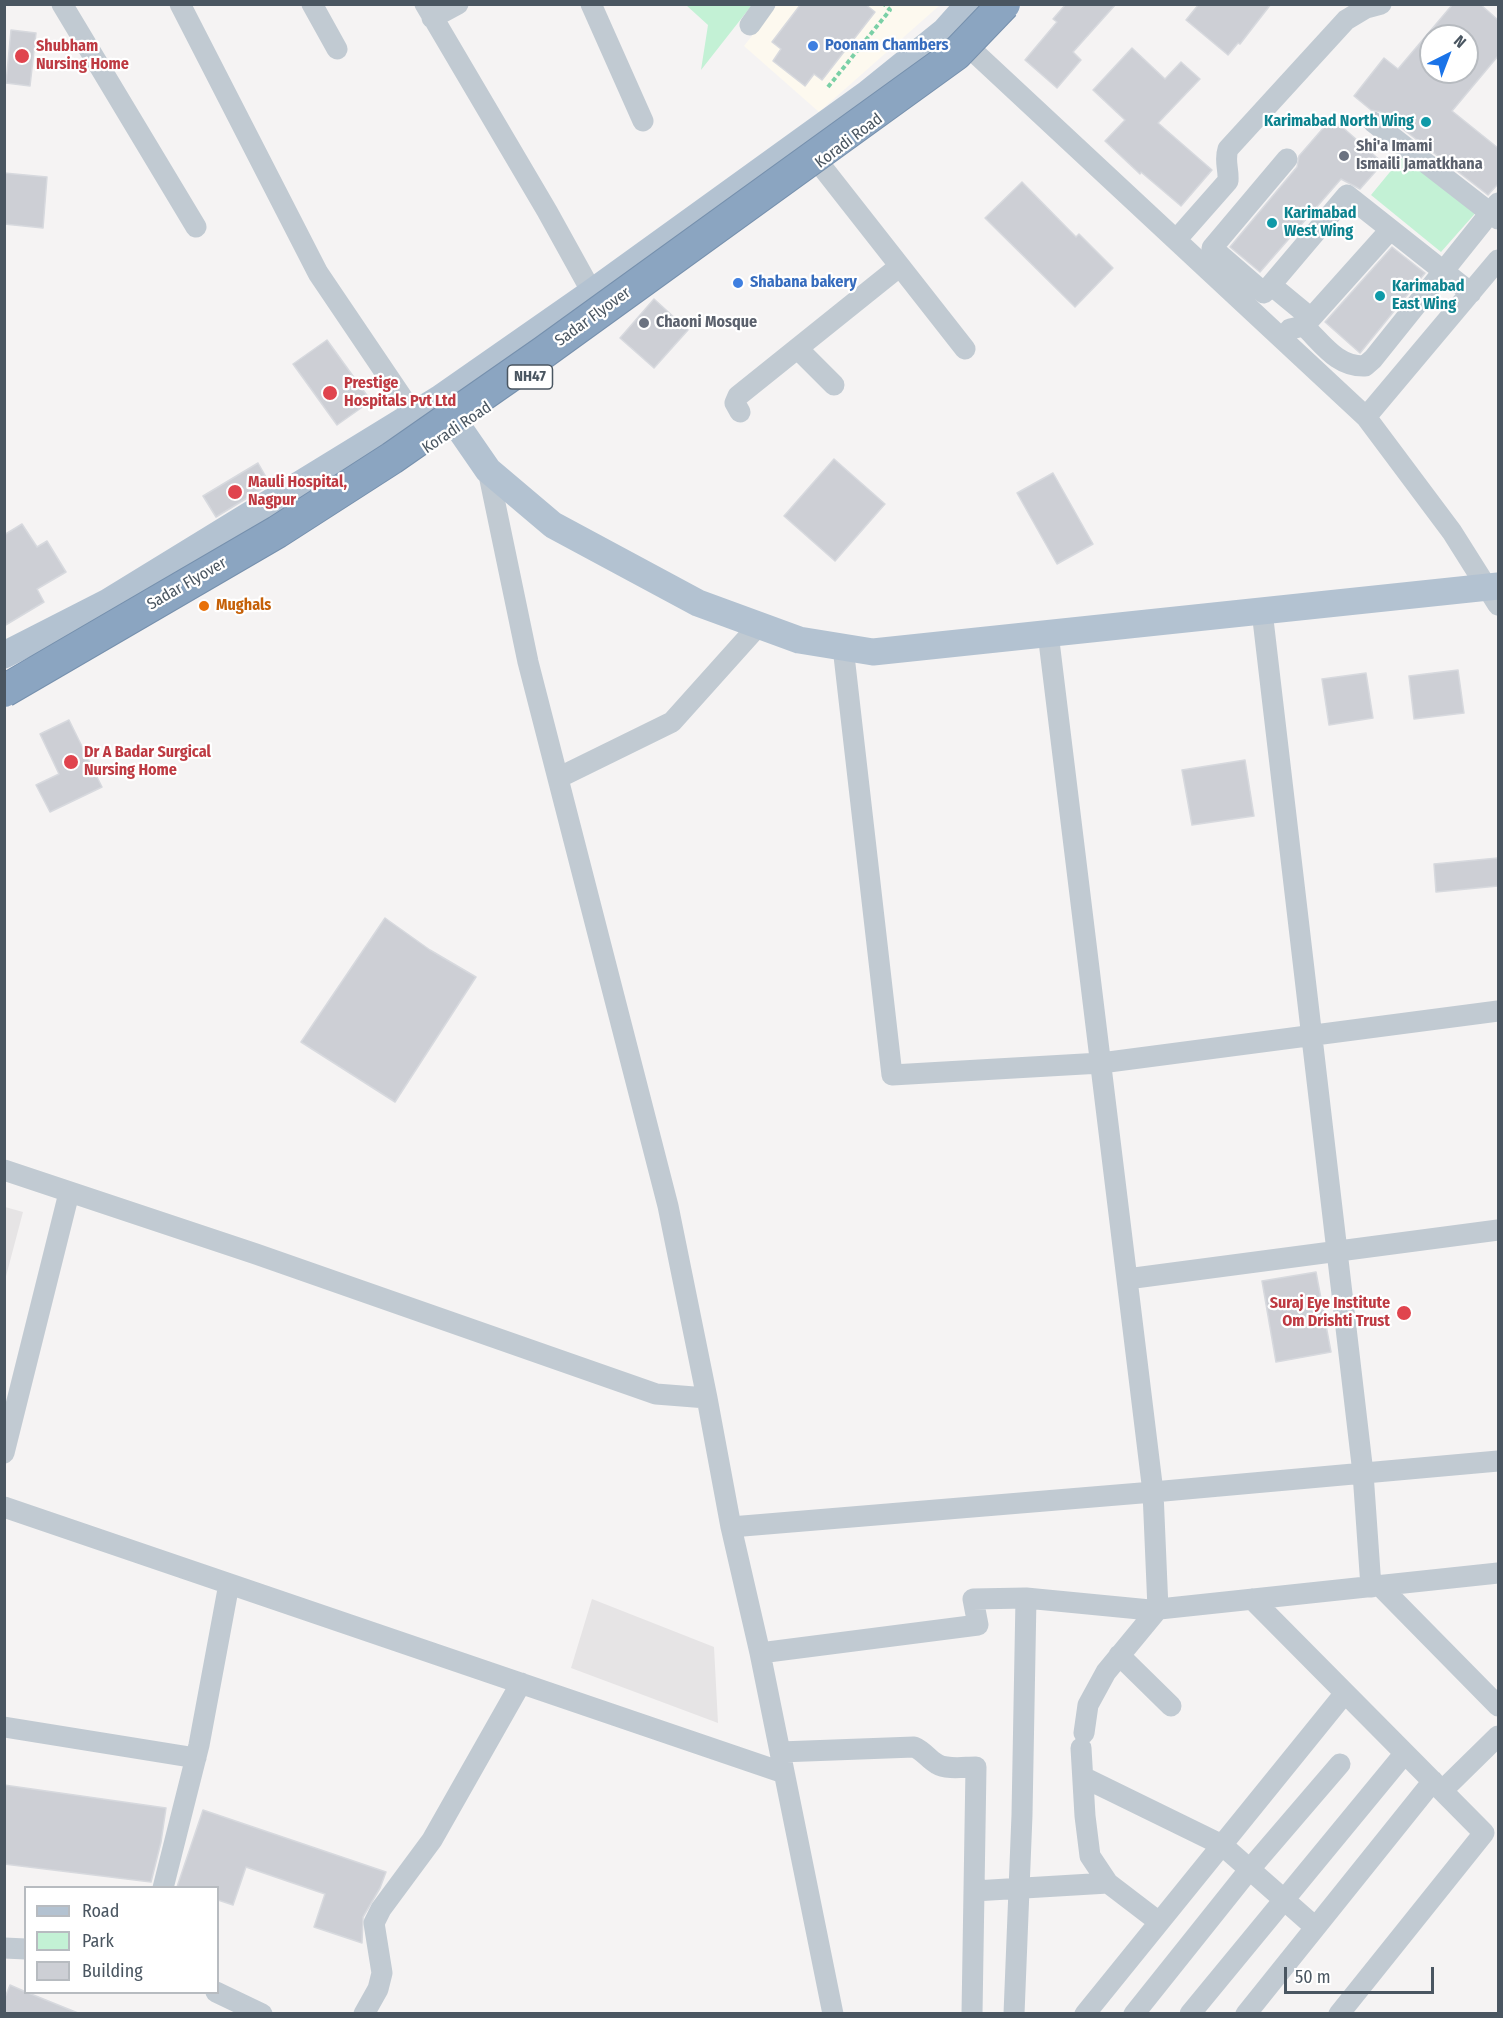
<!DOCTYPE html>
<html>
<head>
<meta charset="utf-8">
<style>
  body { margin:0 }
  #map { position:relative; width:1503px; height:2018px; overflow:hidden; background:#f5f3f3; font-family:"Fira Sans Condensed",sans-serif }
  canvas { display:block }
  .frame { position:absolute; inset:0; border:6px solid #4a5661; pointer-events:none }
  .legend { position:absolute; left:24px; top:1886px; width:195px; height:108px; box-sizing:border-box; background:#fff; border:2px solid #b7bbc0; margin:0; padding:8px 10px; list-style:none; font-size:18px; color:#4a5661 }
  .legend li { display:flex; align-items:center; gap:12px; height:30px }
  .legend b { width:30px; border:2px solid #b7bbc0 }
  .north { position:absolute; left:1419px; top:24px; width:60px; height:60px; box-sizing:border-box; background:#fff; border:2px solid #b7bbc0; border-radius:50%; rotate:42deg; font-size:16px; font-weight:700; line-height:24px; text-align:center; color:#4a5661 }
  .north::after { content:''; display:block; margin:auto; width:21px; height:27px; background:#1a73e8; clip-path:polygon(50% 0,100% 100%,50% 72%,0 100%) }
  .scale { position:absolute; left:1284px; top:1967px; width:150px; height:27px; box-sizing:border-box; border:3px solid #4a5661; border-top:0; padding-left:8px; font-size:18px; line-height:21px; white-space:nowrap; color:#4a5661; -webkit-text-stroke:4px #fff; paint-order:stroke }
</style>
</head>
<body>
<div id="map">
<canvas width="1503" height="2018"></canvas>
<div class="frame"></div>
<ul class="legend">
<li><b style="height:8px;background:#b3c2d1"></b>Road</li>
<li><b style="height:16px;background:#c3f1d5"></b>Park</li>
<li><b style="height:16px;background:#cdcfd5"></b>Building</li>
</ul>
<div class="north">N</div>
<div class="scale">50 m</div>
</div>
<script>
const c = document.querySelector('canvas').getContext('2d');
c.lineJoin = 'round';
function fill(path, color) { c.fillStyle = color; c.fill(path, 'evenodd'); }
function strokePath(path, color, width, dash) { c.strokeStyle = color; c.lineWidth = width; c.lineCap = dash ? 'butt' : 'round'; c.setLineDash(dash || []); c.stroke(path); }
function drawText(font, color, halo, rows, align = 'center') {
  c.font = font + ' "Fira Sans Condensed",sans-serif'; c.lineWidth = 4.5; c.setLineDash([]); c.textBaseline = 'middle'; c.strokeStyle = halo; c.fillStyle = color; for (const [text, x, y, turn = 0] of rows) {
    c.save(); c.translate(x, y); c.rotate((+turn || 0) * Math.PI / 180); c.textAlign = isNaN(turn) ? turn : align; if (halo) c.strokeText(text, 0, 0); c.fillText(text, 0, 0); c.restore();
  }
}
fill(new Path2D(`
  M776 5H940L819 112 744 46Z`), '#fdf9ef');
fill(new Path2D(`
  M5 1207 23 1212 5 1280 4 1207Z
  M592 1599 714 1647 718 1723 571 1668Z`), '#e6e4e5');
fill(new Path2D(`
  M686 5H752L701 70 708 25Z
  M1408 150 1479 209 1441 252 1371 195Z`), '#c3f1d5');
const building = new Path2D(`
  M801 4H865L875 12 822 80 814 74 805 86 773 61 781 49 772 42Z
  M1066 4H1116L1073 52 1081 60 1057 88 1025 60 1057 22 1053 19Z
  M1199 4H1271L1240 44 1238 43 1228 55 1186 20Z
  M1453 4H1480L1498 20V56L1452 111 1498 148V184L1488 195 1381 112 1371 110 1354 96 1384 58 1398 69ZM1431 36H1467V72H1431Z
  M11 30 36 33 30 86 6 83Z
  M1132 48 1165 79 1181 62 1200 79 1158 123 1212 170 1181 206 1141 172 1140 174 1105 141 1125 120 1093 90Z
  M1332 118 1383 163 1360 189 1341 179 1260 272 1230 247 1297 167 1299 156Z
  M4 173 47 177 43 228 4 224Z
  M1022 182 1076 237 1079 234 1113 268 1075 307 985 218Z
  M1392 247 1425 273 1360 353 1325 322Z
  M654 299 688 330 654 368 620 338Z
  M327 340 371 401 337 425 293 364Z
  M834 459 885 504 835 561 784 516Z
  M258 463 270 484 216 517 203 496Z
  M1053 473 1093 544 1057 564 1017 493Z
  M22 524 37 547 47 541 66 572 37 589 44 602 4 626V535Z
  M1458 670 1464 713 1414 719 1409 676Z
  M1366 673 1373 718 1329 725 1322 679Z
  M69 720 102 787 50 812 36 785 59 774 40 734Z
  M1245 760 1254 816 1192 825 1182 770Z
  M1498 858V886L1436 892 1434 864Z
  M385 918 430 950 476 977 395 1102 301 1042Z
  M1316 1272 1331 1352 1276 1362 1262 1281Z
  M4 1785 166 1808 161 1842 151 1882 4 1864Z
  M203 1810 386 1872 380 1888 363 1917 362 1943 314 1927 325 1894 246 1867 233 1905 218 1900V1887H177Z
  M10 1985 26 1992 78 2013H4V2000Z`);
fill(building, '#cdcfd5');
strokePath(building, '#d7d9de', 1.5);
strokePath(new Path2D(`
  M828 87 890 10 884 4`), '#7ad0a6', 4, [4.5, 3]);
strokePath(new Path2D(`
  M62 4 196 227
  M180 4 318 273 422 427
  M312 4 337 49
  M425 4 547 211 599 305
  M591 4 643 121
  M432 18 458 4
  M750 25 765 4
  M973 51 1366 417 1452 532 1498 605
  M1373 122 1498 219
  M1287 159 1212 248 1264 293 1347 195 1471 293
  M819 163 965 349
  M1176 240 1228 181C1229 169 1224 161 1228 149L1346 20 1366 8 1381 4
  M1271 285 1311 318
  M1304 326C1323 344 1337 367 1365 366L1373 359 1498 203
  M1290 329 1304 326 1390 230
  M798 349 834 385
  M740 412 735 403 738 396 900 266
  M1366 417 1498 260
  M488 470 528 662 668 1206 707 1398 731 1527 760 1653 833 2014
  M1262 611 1363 1473 1371 1587
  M1048 633 1153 1492 1498 1461
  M843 647 892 1075 1101 1063 1498 1011
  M558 778 672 722 759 625
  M4 1170 256 1254 656 1394 707 1398
  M1127 1279 1498 1230
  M4 1453 69 1193
  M4 1507 784 1773
  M731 1527 1153 1492 1158 1609 1106 1672 1088 1705 1084 1733
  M1380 1586 1498 1706
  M1252 1599 1484 1833 1339 2014
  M760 1653 978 1625 973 1599 1026 1598 1150 1610 1498 1573
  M1119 1655 1171 1706
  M4 1727 196 1758
  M1081 1748 1085 1816 1090 1856 1108 1883 1159 1922
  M780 1752 914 1747C924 1751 928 1759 937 1764 947 1770 964 1767 976 1767L972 2014
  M1083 1777 1222 1845 1315 1927
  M1444 1793 1445 1788 1498 1736
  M163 1888 199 1745 229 1584
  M974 1891 1108 1883
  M4 1948 26 1949
  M216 1992 262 2014
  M364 2014 378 1989 382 1973 374 1923 381 1909 432 1840 521 1683
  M1014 2014 1022 1815 1026 1598
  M1085 2014 1345 1693
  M1134 2014 1249 1870 1340 1764
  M1190 2014 1405 1753
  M1246 2014 1433 1781`), '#c1cad2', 21);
strokePath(new Path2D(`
  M439 399 488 470 553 525 698 603 799 640 873 652 1498 586
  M4 655 108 602 439 399 591 293 867 94 945 31 969 4`), '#b3c2d1', 27);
const highwayBridge = new Path2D(`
  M4 691 277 532 392 458 544 352 956 54 1004 4`);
strokePath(highwayBridge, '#7690ad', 34, []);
strokePath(highwayBridge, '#8ba5c1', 32);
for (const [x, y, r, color] of [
  [813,46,6,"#3f7fe0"],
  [22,56,8,"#e0444e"],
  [1426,122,6,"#0f9aa8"],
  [1344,156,6,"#6b7280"],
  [1272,223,6,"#0f9aa8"],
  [738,283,6,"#3f7fe0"],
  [1380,296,6,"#0f9aa8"],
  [644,323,6,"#6b7280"],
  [330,393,8,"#e0444e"],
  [235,492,8,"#e0444e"],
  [204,606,6,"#e8710a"],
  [71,762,8,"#e0444e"],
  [1404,1313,8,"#e0444e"]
]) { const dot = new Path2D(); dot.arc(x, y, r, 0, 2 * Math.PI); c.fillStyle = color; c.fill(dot); strokePath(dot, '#fff', 2); }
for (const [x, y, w] of [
  [530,377,45]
]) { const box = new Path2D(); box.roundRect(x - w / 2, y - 12, w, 24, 4.5); c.fillStyle = '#fff'; c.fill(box); strokePath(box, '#4a5661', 1.5); }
drawText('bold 15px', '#4a5661', null, [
  ["NH47",530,377]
]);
drawText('bold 16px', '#366cbe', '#fff', [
  ["Poonam Chambers",825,46],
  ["Shabana bakery",750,283]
], 'left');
drawText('bold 16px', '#be3a42', '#fff', [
  ["Shubham",36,47],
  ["Nursing Home",36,65],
  ["Prestige",344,384],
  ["Hospitals Pvt Ltd",344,402],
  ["Mauli Hospital,",248,483],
  ["Nagpur",248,501],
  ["Dr A Badar Surgical",84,753],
  ["Nursing Home",84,771],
  ["Suraj Eye Institute",1390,1304,"right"],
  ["Om Drishti Trust",1390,1322,"right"]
], 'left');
drawText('bold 16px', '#0d838f', '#fff', [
  ["Karimabad North Wing",1414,122,"right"],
  ["Karimabad",1284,214],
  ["West Wing",1284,232],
  ["Karimabad",1392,287],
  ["East Wing",1392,305]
], 'left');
drawText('16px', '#4a5661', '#fff', [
  ["Koradi Road",849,141,-37],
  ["Sadar Flyover",593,317,-36],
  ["Koradi Road",457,428,-34],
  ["Sadar Flyover",187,584,-30]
]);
drawText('bold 16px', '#5b616d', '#fff', [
  ["Shi'a Imami",1356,147],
  ["Ismaili Jamatkhana",1356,165],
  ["Chaoni Mosque",656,323]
], 'left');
drawText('bold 16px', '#c56008', '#fff', [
  ["Mughals",216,606]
], 'left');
</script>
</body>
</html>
